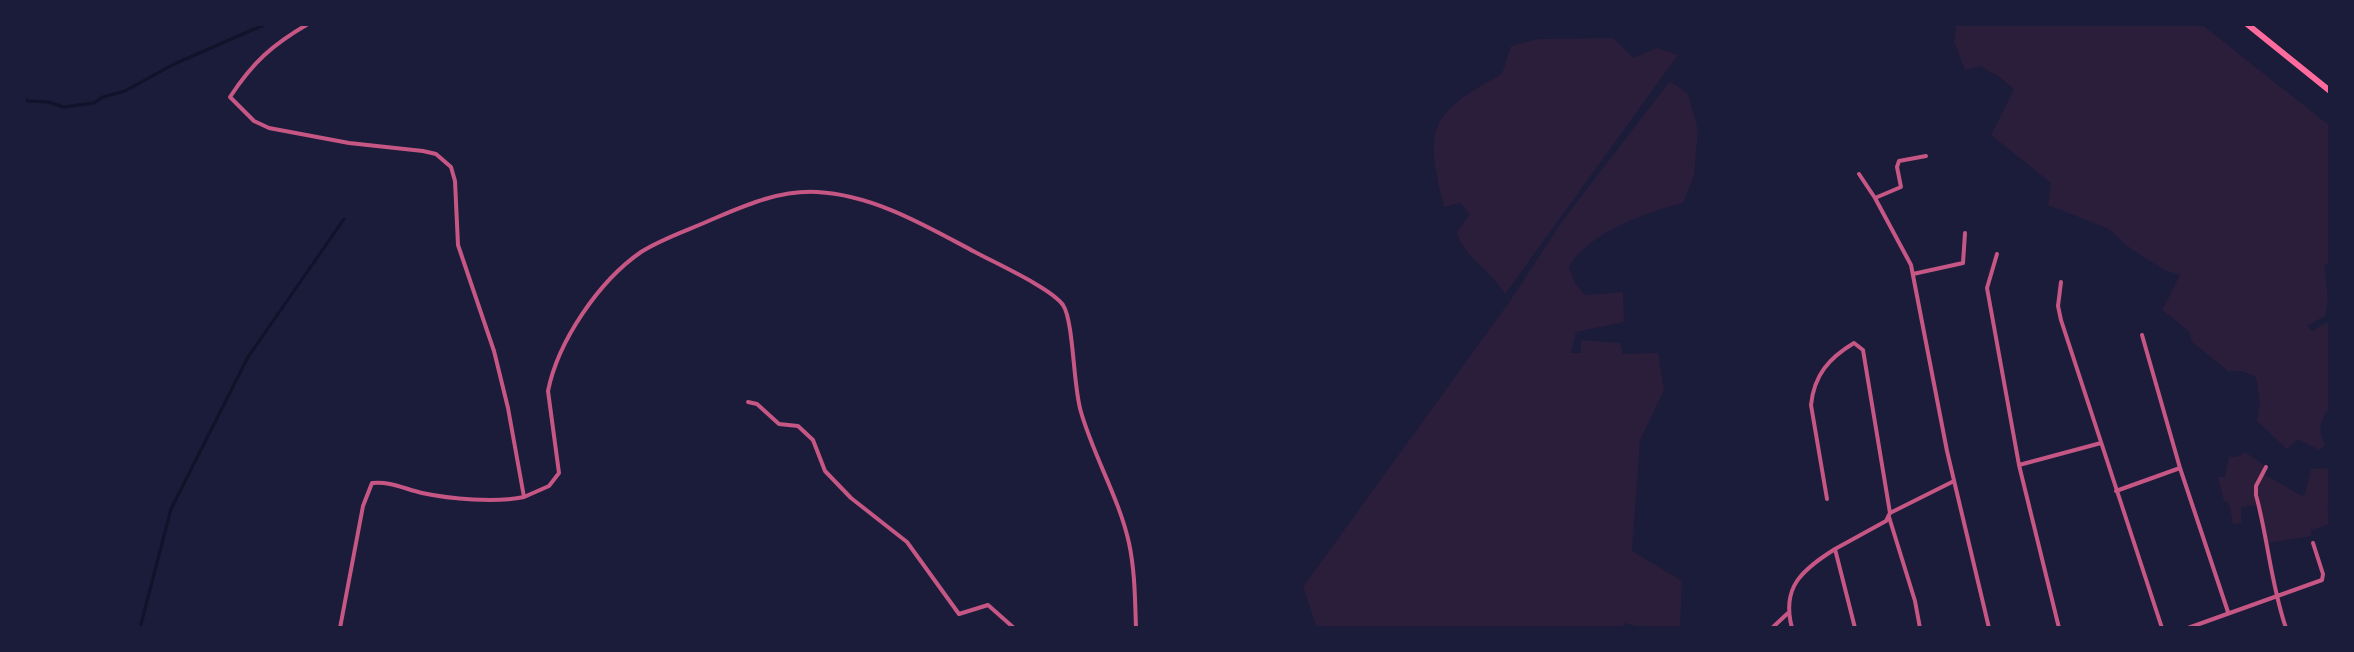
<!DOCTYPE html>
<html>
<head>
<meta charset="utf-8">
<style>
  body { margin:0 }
  #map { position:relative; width:2354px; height:652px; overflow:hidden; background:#1b1b3a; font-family:Montserrat,sans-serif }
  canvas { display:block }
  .frame { position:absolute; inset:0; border:26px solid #1b1b3a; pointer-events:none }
</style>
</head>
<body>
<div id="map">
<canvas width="2354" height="652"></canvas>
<div class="frame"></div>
</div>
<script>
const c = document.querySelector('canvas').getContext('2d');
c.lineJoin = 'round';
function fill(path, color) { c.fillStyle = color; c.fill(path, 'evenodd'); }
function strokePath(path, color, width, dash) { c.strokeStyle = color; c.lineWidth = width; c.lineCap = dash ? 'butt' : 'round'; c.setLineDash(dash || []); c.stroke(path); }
fill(new Path2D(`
  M1953 24H2201L2330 126V263L2324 265 2328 300 2325 316 2307 326 2312 331 2330 321V408C2319 421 2318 430 2325 445L2319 450 2298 439 2287 449 2257 421 2260 403 2256 377 2242 371H2228L2192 342 2189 331 2162 310 2180 275 2164 270 2127 246 2109 229 2048 205 2051 183 1991 135 2014 89 2001 78 1980 66 1965 70 1954 42 1956 29Z
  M1613 38 1633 58 1657 48 1678 55 1505 294C1492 271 1463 257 1457 232L1470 214 1460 203 1444 207C1424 126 1429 114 1502 74L1511 46 1538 39Z
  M1670 81 1688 94 1698 130 1694 175 1683 203C1648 211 1585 235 1569 267L1576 285 1585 295 1623 292 1624 322 1576 332 1571 353H1581V340L1620 343 1623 354 1658 353 1664 390 1640 440 1632 551 1682 581 1680 628H1643L1624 623 1623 628H1317L1303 587 1510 301 1563 220Z
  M2245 452 2264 465 2254 486 2257 505 2241 507V523L2233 524 2229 503 2224 501 2218 477H2225L2229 457H2237Z
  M2330 468C2330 488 2325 509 2330 524L2311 530V536L2268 543C2266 532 2256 493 2258 485 2259 481 2262 478 2264 474L2302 496 2305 494 2311 469Z`), '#2a1e3b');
strokePath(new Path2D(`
  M24 98 28 101 48 102 63 107 94 103 103 97 125 91 174 64 266 24
  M140 628 171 509 248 357 344 219`), '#12122b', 3);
strokePath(new Path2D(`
  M308 24C272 45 253 62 230 97L254 121 269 128 349 143 423 151 436 154 451 167 455 181 458 245 494 351 508 408 524 497 549 486 559 473 548 391C558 341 599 281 641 252 663 238 689 230 713 219 746 205 780 190 817 192 874 195 926 226 975 252 995 263 1051 288 1063 305 1074 322 1073 387 1081 412 1094 457 1119 498 1129 543 1135 571 1135 600 1136 628
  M1859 174 1875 198 1911 265 1947 451 1989 628
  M1875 198 1901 187 1897 167 1899 161 1926 156
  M1997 254 1987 288 2019 465 2059 628
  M1913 274 1963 263 1965 233
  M2061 282 2058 306 2061 320 2162 628
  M2142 335 2180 468 2228 612
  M748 402 757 404 779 424 798 426 813 440 825 471 851 498 907 542 959 614 988 605 1014 628
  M2019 465 2101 443
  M2266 467 2256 486V495C2268 539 2271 585 2286 628
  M2116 491 2180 468
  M1827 499 1811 405C1814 375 1829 358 1854 343L1863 350 1890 513 1886 521 1835 549
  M1890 513 1954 481
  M1889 517 1915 601 1920 628
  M340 628 363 506 372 483C390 481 405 489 422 493 450 499 496 503 524 497
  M1772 628 1788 613
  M1792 628C1781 587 1802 570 1835 549L1855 628
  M2188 628 2322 580 2323 574 2313 543`), '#c65784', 4);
strokePath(new Path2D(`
  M2247 24 2330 91`), '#ff6b9d', 6);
</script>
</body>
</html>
